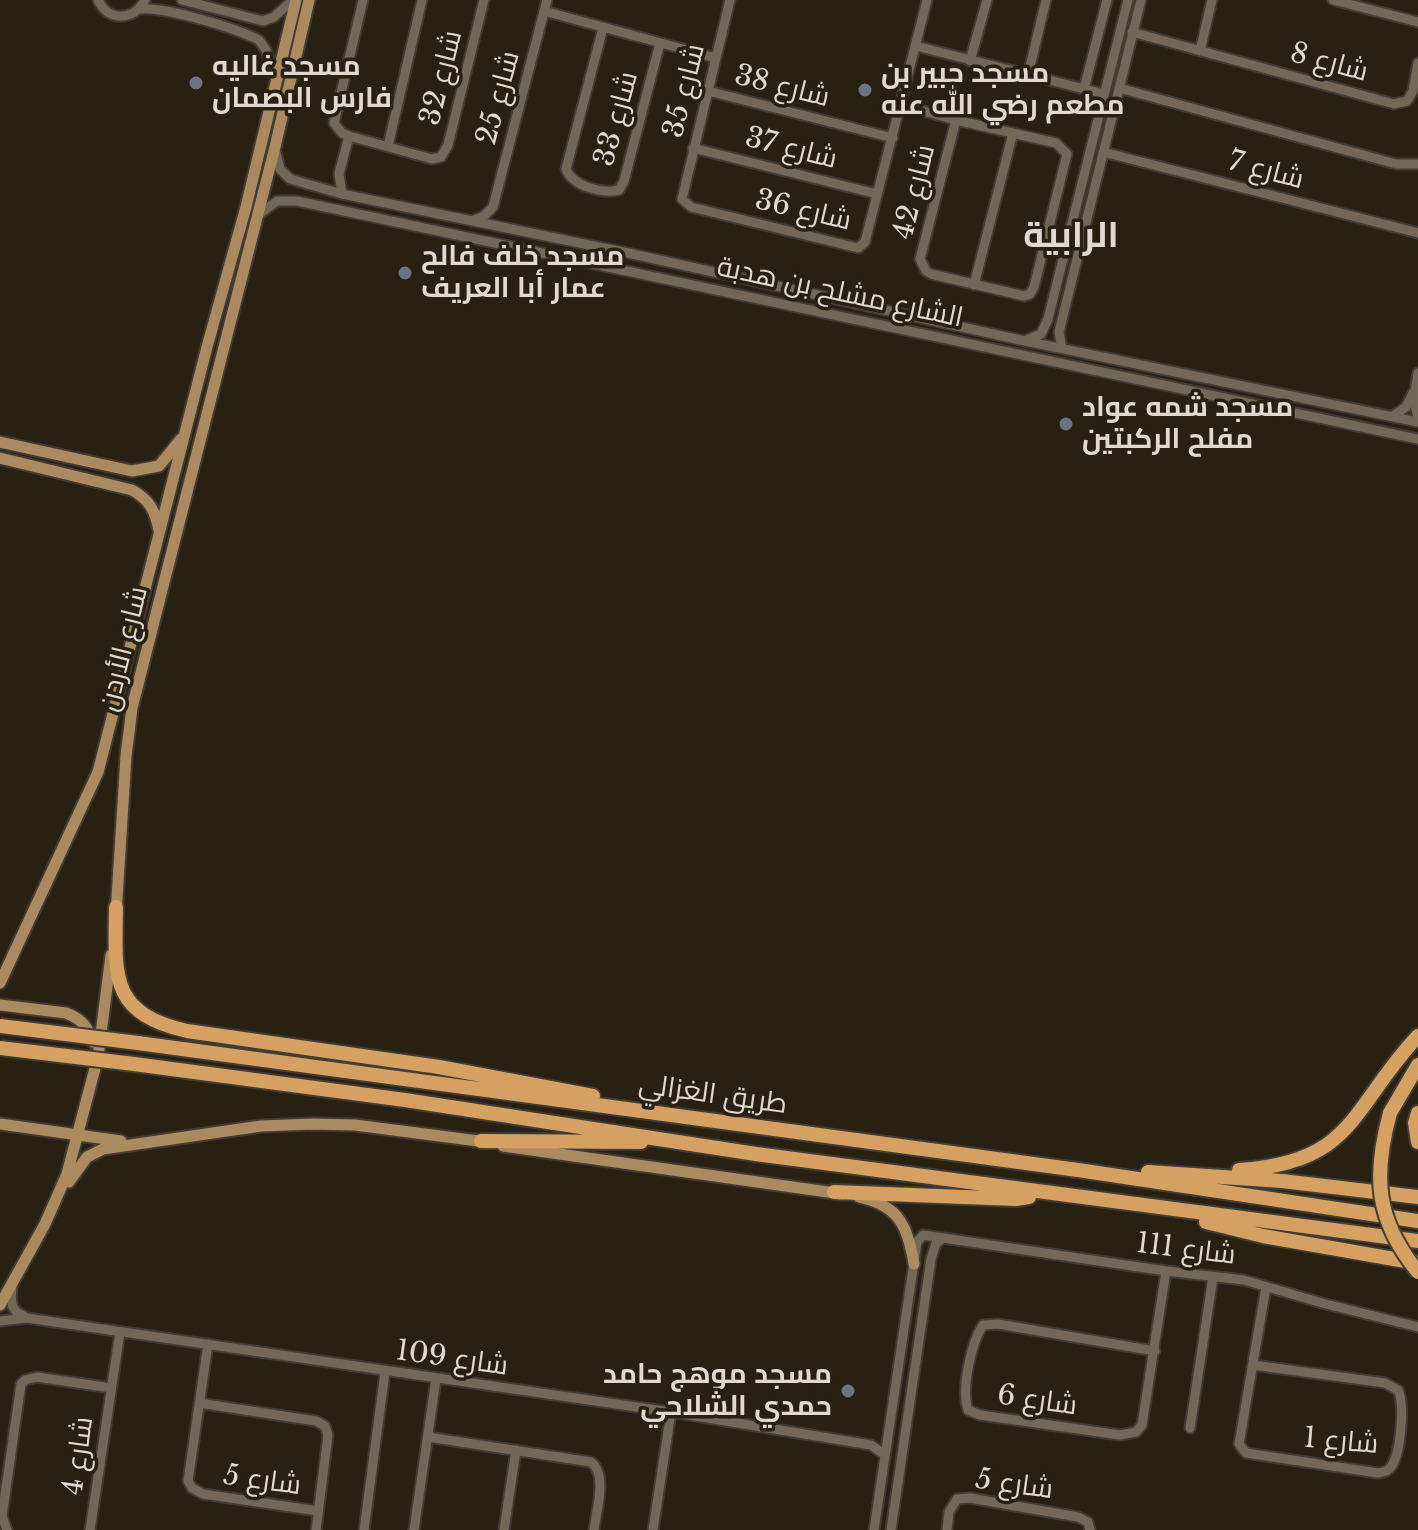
<!DOCTYPE html>
<html>
<head>
<meta charset="utf-8">
<style>
  body { margin:0 }
  canvas { display:block; background:#282012 }
</style>
</head>
<body>
<canvas width="1418" height="1530"></canvas>
<script>
const c = document.querySelector('canvas').getContext('2d');
c.lineJoin = 'round';
function strokePath(path, color, width, dash) { c.strokeStyle = color; c.lineWidth = width; c.lineCap = dash ? 'butt' : 'round'; c.setLineDash(dash || []); c.stroke(path); }
function drawText(font, color, halo, rows, align = 'center') {
  c.font = font + ' "Libre Baskerville",Cairo,serif'; c.lineWidth = 7; c.setLineDash([]); c.textBaseline = 'middle'; c.strokeStyle = halo; c.fillStyle = color; for (const [text, x, y, turn = 0] of rows) {
    c.save(); c.translate(x, y); c.rotate((+turn || 0) * Math.PI / 180); c.textAlign = isNaN(turn) ? turn : align; if (halo) c.strokeText(text, 0, 0); c.fillText(text, 0, 0); c.restore();
  }
}
const minor = new Path2D(`
  M98 0C108 22 134 21 145 0
  M182 0 263 21 274 17 293 0
  M363 0 334 123 342 133 349 136 432 159 441 157 448 145 484 0
  M730 0 682 199 691 207 858 248 865 242 927 0
  M1333 0 1418 22
  M139 9C164 6 235 28 259 40L266 50 275 78
  M544 11 716 58
  M603 28 566 169C572 186 602 194 619 190L624 181 660 43
  M1132 32 1394 104 1407 101 1413 91 1418 63
  M916 46 1104 94
  M1200 51 1212 0
  M970 61 987 0
  M1028 75 1046 0
  M1119 88 1396 164H1418
  M1084 89 1107 0
  M708 91 893 138
  M901 105 956 120 1056 143 1067 154 1034 287 1030 294 1024 296 931 274 926 271 920 259 956 120
  M388 146 422 0
  M693 148 877 194
  M275 149 280 169 290 179 342 194 628 253 1025 341 1418 422
  M1103 152 1418 233
  M342 194 339 174 349 136
  M257 216 277 201H297L1418 439
  M472 221 484 216 493 207 547 0
  M974 285 1013 133
  M1027 340 1041 334 1048 319 1128 0
  M1062 348 1059 332 1141 0
  M1418 373 1414 399 1418 418
  M1393 416 1406 407 1413 393
  M12 1285C11 1300 9 1310 24 1316
  M0 1321 27 1318 671 1412 871 1445 885 1455
  M208 1344 188 1481 192 1488 203 1494 318 1511
  M1155 1351 998 1324 983 1325C971 1343 961 1389 968 1410L980 1415 1120 1435 1136 1432 1142 1425 1166 1271
  M1253 1365 1385 1383 1398 1390C1405 1404 1401 1456 1390 1468 1386 1472 1384 1472 1378 1473L1246 1453 1239 1444 1266 1287
  M199 1403 316 1421 325 1426 328 1435 316 1530
  M1190 1428 1213 1277
  M428 1437 591 1462C608 1475 596 1511 594 1530
  M7 1530 2 1516 21 1384 25 1380 37 1377 111 1388
  M90 1530 120 1332
  M364 1530 385 1372
  M414 1530 436 1379
  M504 1530 516 1450
  M653 1530 671 1412
  M874 1530 917 1242 923 1235 1166 1271 1244 1280 1322 1303 1418 1327
  M891 1530 931 1259 936 1243 943 1238
  M947 1530 949 1512 957 1499 970 1498 1078 1517 1088 1522 1090 1530`);
const major = new Path2D(`
  M0 442 132 471 159 466 181 439
  M0 458 132 490C150 500 155 511 159 530
  M116 914 126 756 132 708 275 147 309 0
  M0 983 98 772 207 347 246 207 296 0
  M0 1005 66 1013C82 1019 87 1026 93 1042
  M0 1124 121 1141
  M503 1146 842 1194
  M69 1182 87 1157 103 1149 261 1126 313 1124 355 1125 486 1142
  M859 1197C899 1205 908 1227 914 1264
  M0 1305 45 1224 67 1174 98 1057 111 955`);
const highway = new Path2D(`
  M116 907C115 976 109 1013 187 1031L439 1067 593 1096
  M138 1043 1078 1170 1418 1221
  M134 1064 405 1100 756 1154 1418 1241
  M1390 1113 1418 1065
  M1418 1113 1415 1123 1418 1142
  M481 1141 641 1142
  M1239 1170C1355 1163 1351 1107 1418 1036
  M1148 1172 1282 1181 1418 1197
  M834 1192 1016 1199 1029 1197
  M1206 1222 1263 1236 1417 1263`);
strokePath(minor, '#423c33', 13);
strokePath(major, '#423c33', 15);
strokePath(highway, '#423c33', 18);
strokePath(minor, '#716858', 9);
strokePath(major, '#ac8a5f', 11);
strokePath(highway, '#d4a163', 14);
const highwayBridge = new Path2D(`
  M0 1026 138 1043
  M0 1048 134 1064
  M1390 1113C1373 1175 1375 1220 1418 1272`);
strokePath(highwayBridge, '#423c33', 18, []);
strokePath(highwayBridge, '#d4a163', 14);
for (const [x, y, r, color] of [
  [196,83,8,"#6b7280"],
  [865,90,8,"#6b7280"],
  [405,273,8,"#6b7280"],
  [1066,424,8,"#6b7280"],
  [848,1391,8,"#6b7280"]
]) { const dot = new Path2D(); dot.arc(x, y, r, 0, 2 * Math.PI); c.fillStyle = color; c.fill(dot); strokePath(dot, '#282012', 3); }
drawText('28px', '#dfd9d0', '#282012', [
  ["شارع 8",1329,63,15],
  ["شارع 32",442,78,-76],
  ["شارع 38",782,87,14],
  ["شارع 35",685,91,-76],
  ["شارع 25",499,98,-75],
  ["شارع 33",617,119,-75],
  ["شارع 37",791,149,14],
  ["شارع 7",1266,171,15],
  ["شارع 42",915,192,-76],
  ["شارع 36",803,211,13],
  ["الشارع مشلح بن هدبة",840,293,12],
  ["شارع الأردن",124,649,-76],
  ["طريق الغزالي",713,1095,8],
  ["شارع 111",1186,1250,7],
  ["شارع 109",452,1359,8],
  ["شارع 6",1037,1401,8],
  ["شارع 1",1341,1442,5],
  ["شارع 4",79,1456,-82],
  ["شارع 5",262,1481,8],
  ["شارع 5",1014,1485,8]
]);
drawText('bold 28px', '#dfd9d0', '#282012', [
  ["مسجد غاليه",212,67],
  ["فارس البصمان",212,99],
  ["مسجد جبير بن",881,74],
  ["مطعم رضي الله عنه",881,106],
  ["مسجد خلف فالح",421,257],
  ["عمار أبا العريف",421,289],
  ["مسجد شمه عواد",1082,408],
  ["مفلح الركبتين",1082,440],
  ["مسجد موهج حامد",832,1375,"right"],
  ["حمدي الشلاحي",832,1407,"right"]
], 'left');
drawText('bold 36px', '#dfd9d0', '#282012', [
  ["الرابية",1071,237]
]);
</script>
</body>
</html>
